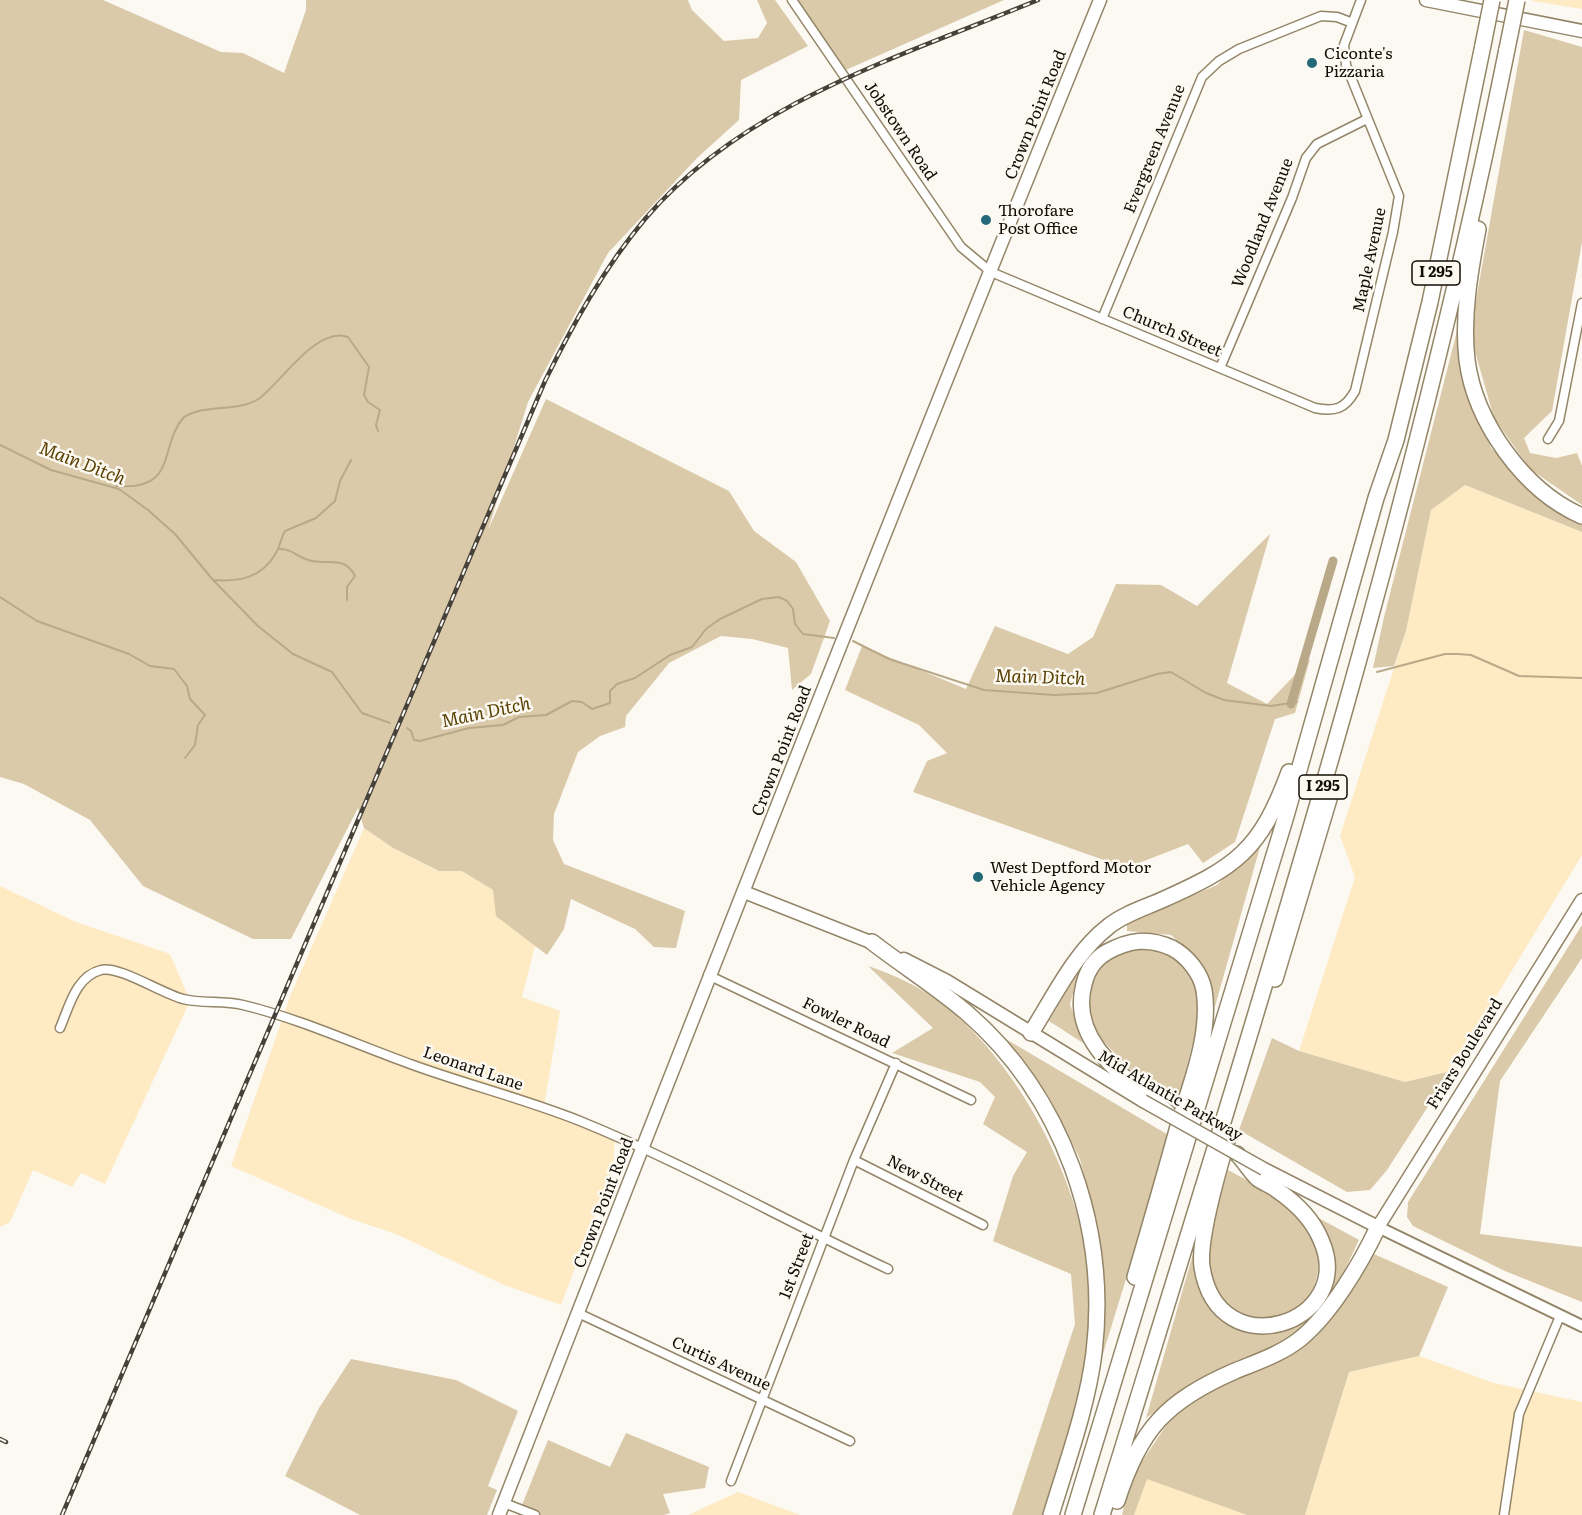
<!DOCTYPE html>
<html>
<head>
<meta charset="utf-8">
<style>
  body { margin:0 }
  canvas { display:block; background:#fcf9f3 }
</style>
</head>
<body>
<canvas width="1582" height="1515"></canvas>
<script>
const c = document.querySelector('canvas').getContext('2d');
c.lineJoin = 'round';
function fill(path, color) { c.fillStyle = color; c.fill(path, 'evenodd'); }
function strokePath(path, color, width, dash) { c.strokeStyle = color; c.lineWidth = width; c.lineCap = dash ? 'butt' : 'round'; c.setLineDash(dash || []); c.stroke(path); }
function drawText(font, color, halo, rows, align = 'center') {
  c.font = font + ' Literata,serif'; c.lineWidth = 5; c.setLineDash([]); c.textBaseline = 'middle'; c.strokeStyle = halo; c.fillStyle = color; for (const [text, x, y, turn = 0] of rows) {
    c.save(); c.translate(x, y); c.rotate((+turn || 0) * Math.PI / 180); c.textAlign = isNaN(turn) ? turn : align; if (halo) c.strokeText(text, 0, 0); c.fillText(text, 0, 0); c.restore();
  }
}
fill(new Path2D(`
  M1582 0V9L1532 1V0Z
  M1465 485 1582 532V855L1451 1071 1405 1082 1299 1051 1355 877 1340 836 1406 631 1431 510Z
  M364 828 393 848 438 871H462L493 890 536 943 522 997 560 1011 543 1112 615 1136 613 1169 561 1305 504 1285 396 1234 351 1219 231 1166 291 994Z
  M0 886 76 922 170 954 190 1001 105 1184 81 1173 72 1187 33 1170 10 1222 0 1227Z
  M1419 1356 1494 1383 1582 1402V1515H1305L1349 1372Z
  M1147 1478 1247 1515H1134Z
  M738 1492 800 1515H688Z`), '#feeac3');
fill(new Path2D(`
  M0 0H103L221 52 243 53 284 73 306 10V0H688L692 10 724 41 758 38 767 23 757 0H775L808 46 741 80 739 120 697 158 608 253 528 402 488 530 546 399 729 491 754 531 796 562 830 621 811 674 792 690 788 648 752 639 721 636 669 663 626 716 625 727 600 736 578 752 554 814 553 840 564 864 685 911 676 948 654 947 635 929 571 899 564 929 547 955 496 916 493 890 462 871H439L393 848 364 828 358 808 291 939H253L143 886 90 820 24 784 0 777Z
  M788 0H1004L839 73Z
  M1524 30 1582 47V242L1552 411 1524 438 1530 453 1556 458 1577 453 1582 466V505L1530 469 1494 418 1470 334Z
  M1458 327 1463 380 1491 448 1561 513 1582 522V532L1465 485 1431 510 1406 631 1394 666 1373 668 1384 617Z
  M1270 534 1227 683 1267 704 1310 659 1295 713 1275 719 1235 842 1203 863 1188 844 1126 868 913 792 927 761 947 753 919 725 845 690 862 646 966 689 995 626 1068 654 1093 637 1116 584 1161 585 1197 606Z
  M1262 840 1214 1010 1195 957 1171 935 1127 931V923L1217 885Z
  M1582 925V958L1500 1081 1480 1234 1582 1247V1302L1505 1271 1413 1226 1407 1217 1408 1202Z
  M1139 945 1164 947 1186 968 1197 989 1200 1015 1179 1096 1133 1072 1098 1036 1085 1006 1095 969 1114 954Z
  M1081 964 1070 1004 1083 1043 1049 1021Z
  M868 966C893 974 920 987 941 1003 1023 1065 1091 1199 1091 1303 1092 1375 1064 1446 1044 1515H1012L1075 1324 1071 1274 993 1241 1013 1176 1027 1152 983 1124 995 1097 980 1082 892 1053 933 1028Z
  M994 1032 1170 1136 1098 1370 1105 1300 1095 1219 1080 1159 1048 1095Z
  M1272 1038 1299 1051 1405 1082 1451 1071 1387 1170 1370 1190 1347 1192 1239 1130Z
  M1228 1170C1253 1184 1285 1197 1304 1220 1325 1245 1323 1287 1299 1308 1292 1315 1279 1319 1270 1323L1239 1314 1215 1294 1208 1254 1209 1231Z
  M1315 1216 1359 1240 1340 1280 1315 1318 1275 1347 1207 1377 1146 1418 1195 1247 1199 1283 1211 1308 1228 1324 1254 1332 1285 1331 1309 1316 1333 1285V1248Z
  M1374 1254 1448 1287 1419 1356 1349 1372 1305 1515H1247L1147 1479 1134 1515H1122L1131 1478 1169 1421 1194 1399 1316 1337Z
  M351 1359 456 1380 518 1411 488 1486 497 1490 487 1515H360L285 1476 319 1408Z
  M626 1433 709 1467 705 1488 663 1494 670 1513 664 1515H518L548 1440 610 1467Z`), '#dacaaa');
strokePath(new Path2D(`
  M0 445 51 470 119 489 148 510 175 534 213 580 258 626 293 654 332 672 362 713 390 723
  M116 486C179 491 158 446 184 417 207 403 238 413 260 398 281 382 318 325 348 337L369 367 364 395 368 402 380 410 376 425 378 431
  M278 549C291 548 297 557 308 560 326 566 344 554 355 576L347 587V600
  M213 580C239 582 262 578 276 553 280 546 281 538 285 531L316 518 335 501 340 481 351 460
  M0 597 37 621 129 654 150 666 174 669 187 686 190 699 205 715 198 725 195 745 185 758
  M853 641 889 659 984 690 1054 695 1097 693 1157 674 1171 672 1206 693 1224 700 1271 706 1297 702
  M1377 672 1445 654H1458L1471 655 1519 676 1582 678
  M407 728 411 731 414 740 420 741 469 728 503 725 519 717 546 715 572 701 582 702 592 709 610 703V691L617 684 635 678 670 655 692 647 706 629 720 619 762 599 779 597 787 601 793 609 795 624 803 634 834 638`), '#b9a988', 2);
strokePath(new Path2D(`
  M1291 704 1333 561`), '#b9a988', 9);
const minor = new Path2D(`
  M792 0 961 247 991 272 1315 408C1335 412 1345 409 1355 391L1393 232 1399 196 1346 65 1344 45 1361 0
  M1102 319 1202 77 1219 61 1239 49 1321 16 1337 17 1350 22
  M1220 368 1292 198 1306 158 1317 144 1367 119
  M1548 439 1559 421 1582 303
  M708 975 971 1100
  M60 1028C69 1007 76 976 101 970 118 965 163 994 183 999 203 1004 223 1000 243 1005 301 1019 357 1045 413 1065 468 1085 525 1099 580 1121 686 1164 785 1221 888 1269
  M854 1160 983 1225
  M578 1313 850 1441
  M731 1481 854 1160 896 1063
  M504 1503 535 1515
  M1504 1515 1519 1414 1560 1316`);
const tertiary = new Path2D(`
  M1378 1227 1582 1326`);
const secondary = new Path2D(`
  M1426 0 1582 31
  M744 892 878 945
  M904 959 947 981 1143 1101
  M1264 1169 1378 1227 1582 900
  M499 1515C696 1009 895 503 1100 0`);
const motorway = new Path2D(`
  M1478 229C1470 271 1462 317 1467 360 1475 422 1524 491 1582 516
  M872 942C903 966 937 987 967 1013 1063 1096 1109 1228 1094 1353 1087 1408 1067 1462 1051 1515
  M1275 979 1332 789
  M1031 1033C1054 997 1074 953 1109 926 1124 914 1144 908 1162 900 1236 867 1260 851 1289 772
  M1229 1134C1220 1164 1198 1239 1202 1267 1218 1370 1358 1323 1321 1240 1312 1218 1296 1203 1277 1190 1271 1185 1263 1183 1257 1178 1250 1171 1244 1161 1237 1154
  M1135 1277C1150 1226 1165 1174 1179 1123 1191 1082 1211 1034 1204 990 1201 973 1187 956 1172 948 1148 937 1129 940 1107 952 1095 959 1087 971 1084 984 1068 1043 1128 1079 1167 1112
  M1117 1501C1140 1429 1166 1401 1235 1371 1257 1362 1281 1354 1300 1339 1331 1314 1361 1263 1378 1227
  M1073 1515 1286 816 1376 498 1396 440 1430 302 1483 45
  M1102 1515C1251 1030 1407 546 1507 49`);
strokePath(minor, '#938567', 11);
strokePath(tertiary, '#938567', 14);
strokePath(secondary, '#938567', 15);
strokePath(motorway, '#938567', 18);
strokePath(minor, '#fff', 8);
strokePath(tertiary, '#fff', 10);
strokePath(secondary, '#fff', 12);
strokePath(motorway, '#fff', 15);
const rail = new Path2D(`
  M0 1439 6 1442
  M62 1515 545 381C573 324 604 268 645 219 744 103 902 56 1038 0`);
strokePath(rail, '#464139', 4.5);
strokePath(rail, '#fcf9f3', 2, [7]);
const secondaryBridge = new Path2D(`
  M1143 1101 1264 1169`);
const motorwayBridge = new Path2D(`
  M1483 45 1492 0
  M1507 49 1517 0`);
strokePath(secondaryBridge, '#938567', 15, []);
strokePath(motorwayBridge, '#938567', 18, []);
strokePath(secondaryBridge, '#fff', 12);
strokePath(motorwayBridge, '#fff', 15);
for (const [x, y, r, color] of [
  [1312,63,6,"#236978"],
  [986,220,6,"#236978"],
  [978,877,6,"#236978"]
]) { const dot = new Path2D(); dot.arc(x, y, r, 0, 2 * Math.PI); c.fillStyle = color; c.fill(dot); strokePath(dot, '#fcf9f3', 2); }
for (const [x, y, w] of [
  [1436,273,48],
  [1323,787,48]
]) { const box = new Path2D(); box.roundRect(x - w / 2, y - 12, w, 24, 4.5); c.fillStyle = '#fcf9f3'; c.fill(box); strokePath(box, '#120d04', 1.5); }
drawText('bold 15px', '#120d04', null, [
  ["I 295",1436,273],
  ["I 295",1323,787]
]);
drawText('16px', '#120d04', '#fcf9f3', [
  ["Ciconte's",1324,54],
  ["Pizzaria",1324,72],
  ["Thorofare",998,211],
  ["Post Office",998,229],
  ["West Deptford Motor",990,868],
  ["Vehicle Agency",990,886]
], 'left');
drawText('16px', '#120d04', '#fcf9f3', [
  ["Crown Point Road",1036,115,-68],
  ["Jobstown Road",900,131,56],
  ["Evergreen Avenue",1155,149,-68],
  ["Woodland Avenue",1263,223,-68],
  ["Maple Avenue",1370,260,-78],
  ["Church Street",1172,332,23],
  ["Crown Point Road",782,751,-69],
  ["Fowler Road",846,1023,26],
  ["Friars Boulevard",1465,1054,-58],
  ["Leonard Lane",473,1069,19],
  ["Mid Atlantic Parkway",1170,1096,30],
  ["New Street",925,1179,27],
  ["Crown Point Road",604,1203,-69],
  ["1st Street",797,1266,-69],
  ["Curtis Avenue",721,1364,25]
]);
drawText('italic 18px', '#5a4204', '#fcf9f3', [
  ["Main Ditch",82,464,21],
  ["Main Ditch",1040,678,2],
  ["Main Ditch",486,713,-12]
]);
</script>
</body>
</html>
